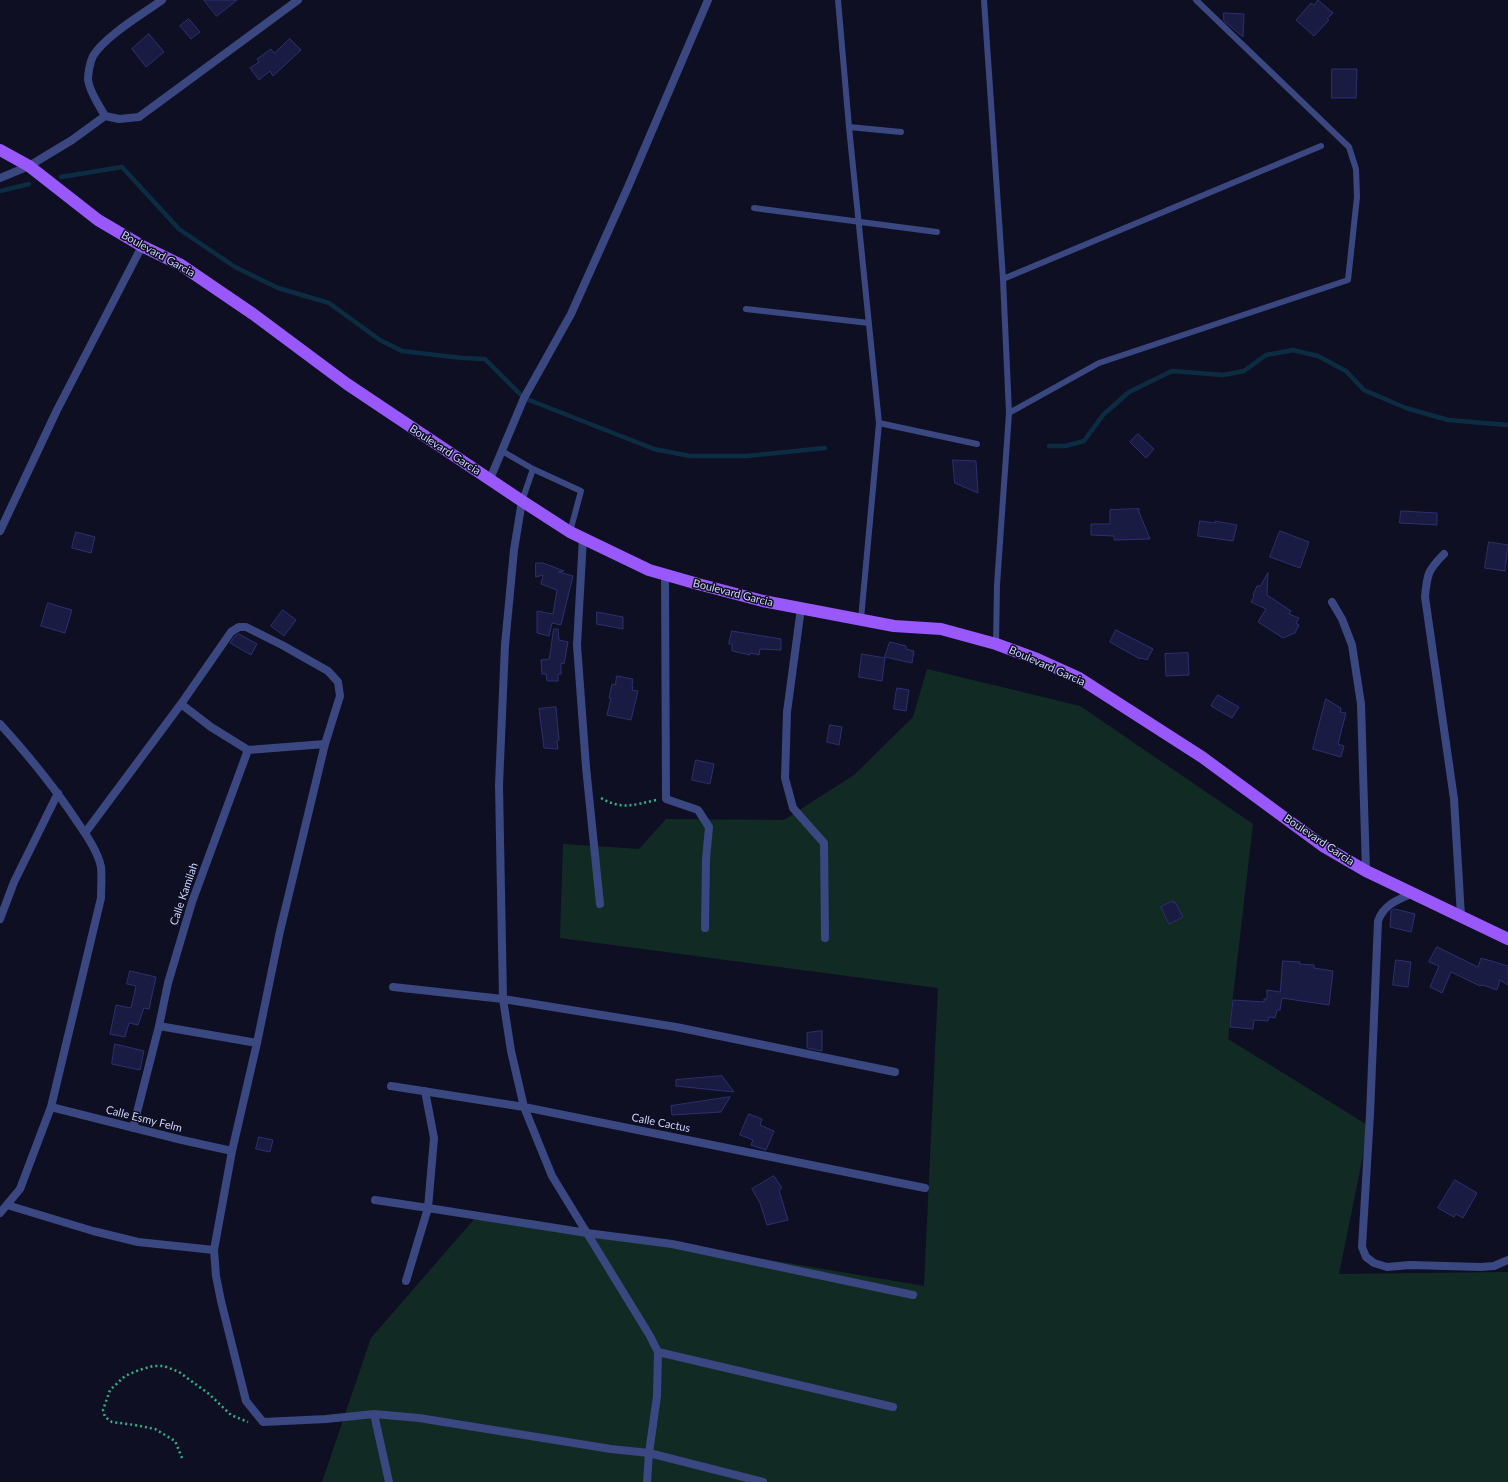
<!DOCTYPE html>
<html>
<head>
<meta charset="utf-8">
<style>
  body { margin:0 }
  canvas { display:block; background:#0e0f22 }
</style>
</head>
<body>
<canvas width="1508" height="1482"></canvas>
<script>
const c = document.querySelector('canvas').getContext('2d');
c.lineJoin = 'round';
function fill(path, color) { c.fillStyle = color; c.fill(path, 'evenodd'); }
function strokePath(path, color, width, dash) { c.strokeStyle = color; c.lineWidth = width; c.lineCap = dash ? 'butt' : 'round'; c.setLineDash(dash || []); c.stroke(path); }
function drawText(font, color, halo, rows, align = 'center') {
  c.font = font + ' Lato,sans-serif'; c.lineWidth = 3; c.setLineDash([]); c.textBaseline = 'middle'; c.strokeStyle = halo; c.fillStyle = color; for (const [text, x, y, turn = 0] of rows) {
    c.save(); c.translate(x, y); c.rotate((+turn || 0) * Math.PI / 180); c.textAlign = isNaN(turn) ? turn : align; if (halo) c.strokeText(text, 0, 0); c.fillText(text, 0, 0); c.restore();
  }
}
fill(new Path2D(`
  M927 669 1080 706 1253 824 1228 1039 1369 1126 1339 1274 1508 1272V1482H322L371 1338 476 1217 533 1220 924 1286 938 988 560 938 563 844 639 849 666 819 784 820 854 775 913 717Z`), '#112b24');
strokePath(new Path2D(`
  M61 177 122 167 179 229 235 267 278 288 329 303 380 340 402 351 462 358 485 359 524 398 654 449 690 456H747L825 448
  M0 191 29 184
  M1049 446H1065L1084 441 1103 415 1129 392 1172 371 1223 375 1244 371 1266 355 1293 350 1318 356 1346 371 1364 390 1406 408 1448 420 1508 425`), '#0c2c42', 4.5);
const building = new Path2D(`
  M204 0H237L217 16Z
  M1318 0 1333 13 1327 19 1329 20 1314 36 1296 20 1311 3 1314 5Z
  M1224 13 1244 14 1243 37 1224 21Z
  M189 19 200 32 191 39 180 26Z
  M149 34 164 52 146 67 132 49Z
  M290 39 301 50 273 76 270 71 259 80 250 68 259 62 257 59 271 49 274 53Z
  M1332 69H1357L1356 98H1332Z
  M1138 434 1154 449 1146 458 1130 442Z
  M953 460 976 461 978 493 955 483Z
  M1139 509V512L1150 539 1114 540V536L1091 535V524H1110V510Z
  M1401 511 1437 513V525L1400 523Z
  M1200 521 1215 523V521L1237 525 1233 541 1198 536Z
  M1280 531 1309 542 1300 568 1270 557Z
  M76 532 95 537 91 553 72 548Z
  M1489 542 1508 545 1505 571 1485 568Z
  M536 563H543L564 571 558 572 573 576 561 625 552 623 549 636 537 633V611L553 614 557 590 541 584 543 575 536 577Z
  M1268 573 1267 595 1291 611 1289 614 1299 618 1296 623 1299 625 1295 633 1283 638 1258 622 1266 609 1251 602 1254 596 1253 595 1257 586H1260Z
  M48 603 72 610 65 633 41 626Z
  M283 610 296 620 284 636 271 626Z
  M597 612 623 617V629L597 624Z
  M554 629H558L559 640 568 642 564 664 561 663V674H558V681H547L546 674H542L541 660 549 659Z
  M1116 630 1153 649 1147 660 1141 658 1140 659 1110 642Z
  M732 631 781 639V650L760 649 759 655 750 653V655L732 651V644H729Z
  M239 634 257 644 251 655 230 643 235 636Z
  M890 642 906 646V649L914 651 912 663 885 657Z
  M1188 653 1189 675 1166 676 1165 654Z
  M862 654 885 658 882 681 859 677Z
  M617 676 633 679 632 686 633 687 632 690 638 691 631 720 607 715 611 698H609L612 684 615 685Z
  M897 688 909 690 906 711 894 709Z
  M1218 695 1239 707 1232 718 1211 706Z
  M1326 699 1341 708 1340 712 1346 713 1338 744 1344 746 1341 757 1313 749Z
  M556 707 559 740 557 741 558 749 544 748 539 709Z
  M830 725 842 727 839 745 827 742Z
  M696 760 714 764 710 784 692 780Z
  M1173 901V903L1175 902 1183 917 1169 924 1161 907Z
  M1395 909 1415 914 1411 932 1390 927 1391 911Z
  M1437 947 1478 967 1481 958 1508 966V985L1500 980 1497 990 1483 985 1480 986 1451 972 1442 993 1430 987 1439 966 1429 962Z
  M1396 960 1411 962 1408 987 1393 985Z
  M1283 961 1300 962 1299 964 1314 965V968L1333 971 1329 1005 1282 998 1280 1010H1277L1275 1018 1269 1017 1268 1021 1254 1020 1253 1029 1230 1027 1233 1000 1264 1002V999H1267V990L1280 992Z
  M130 971 156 977 149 1009 144 1008 138 1025 129 1023 125 1037 110 1034 116 1005 131 1008 136 986 127 984Z
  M822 1031V1051L807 1048V1033Z
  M115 1044 144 1051 140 1070 112 1064Z
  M722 1076 734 1092 676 1086V1080Z
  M730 1097 721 1112 672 1115 671 1106Z
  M749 1114 762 1119 760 1125 774 1131 766 1150 751 1145 753 1140 740 1135Z
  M259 1137 273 1140 270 1152 256 1149Z
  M774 1176 782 1188 779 1190 788 1220 767 1225 760 1203 752 1189Z
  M1455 1180 1477 1193 1463 1218 1456 1214 1454 1217 1438 1208Z`);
fill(building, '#1a1b42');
strokePath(building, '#2d2f6e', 1);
strokePath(new Path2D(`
  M601 798C621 810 634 805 656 800
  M182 1458 175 1441 155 1429 135 1425 112 1422 105 1417 103 1410 110 1390 125 1376 139 1370 153 1366H164L179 1372 209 1394 231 1415 248 1422`), '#30b18b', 2.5, [2, 3]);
strokePath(new Path2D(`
  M838 0 849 127 879 423 861 619
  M984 0 1003 279 1009 413
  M849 127 901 132
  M754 208 937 232
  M1003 279 1321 146
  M746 309 869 323
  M879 423 977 444
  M502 451 533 469 581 491 570 532
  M522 501 533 469
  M996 644 997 585 1009 413 1099 363 1348 280 1357 197 1356 169 1349 147 1196 0`), '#3a4780', 6);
strokePath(new Path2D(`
  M162 0C143 14 105 36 93 56 90 62 88 73 88 80 90 93 99 105 105 116L119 119 139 117 298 0
  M0 178 29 166 72 140 105 116
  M490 479 524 398 571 314 628 187 708 0
  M522 501 514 550 505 645 499 785 503 999 511 1051 524 1107 552 1176 650 1336 658 1352 657 1396 649 1453 647 1482
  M0 531 57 410 142 246
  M583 538 577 645 586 767 600 904
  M1444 554C1428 570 1427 574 1425 597L1454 799 1461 916
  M665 574 666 799 698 810 709 827 706 859 705 928
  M1332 602 1342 619 1352 645 1361 704 1366 871
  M801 608 787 712 785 778 793 808 824 843 825 938
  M181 704 211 727 248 750
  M0 724C29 756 55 788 78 823 87 836 98 852 101 867 102 877 101 888 101 898L51 1107 20 1189 0 1213
  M248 750 325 744
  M85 833 181 704 231 632 239 627H246L282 645 328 671 338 682 340 696 325 744 280 931 257 1043 232 1151 214 1250 216 1276 221 1301 246 1401 263 1422 326 1419 374 1414 419 1418 611 1449 649 1453 763 1482
  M1413 893C1398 900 1384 904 1378 921L1370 1114 1362 1247 1366 1257 1374 1263 1387 1267 1410 1265 1481 1267 1494 1266 1508 1260
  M0 919 14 882 58 793
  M393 987 503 999 676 1027 895 1072
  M159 1026 257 1043
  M391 1086 524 1107 925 1188
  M51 1107 182 1140 232 1151
  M133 1128 159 1026 168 983 192 902 248 750
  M375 1200 428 1208 434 1138 425 1091
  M7 1205 93 1231 138 1242 214 1250
  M406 1281 428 1208 587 1233 672 1244 913 1295
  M658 1352 893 1407
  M374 1414 389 1482`), '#3a4780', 8);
strokePath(new Path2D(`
  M0 150 29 166 98 220 142 246 181 265 253 314 347 384 522 501 570 532 649 570 698 584 763 601 894 626 941 629 996 644 1037 659 1079 678 1202 757 1323 846 1366 871 1508 939`), '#9958fc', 12);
drawText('11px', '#cfd5fe', '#0e0f22', [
  ["Boulevard Garcia",158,254,29],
  ["Boulevard Garcia",445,450,33],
  ["Boulevard Garcia",733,593,14],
  ["Boulevard Garcia",1047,666,24],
  ["Boulevard Garcia",1319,840,34],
  ["Calle Kamilah",184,894,-71],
  ["Calle Esmy Felm",144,1119,14],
  ["Calle Cactus",661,1123,11]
]);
</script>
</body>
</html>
